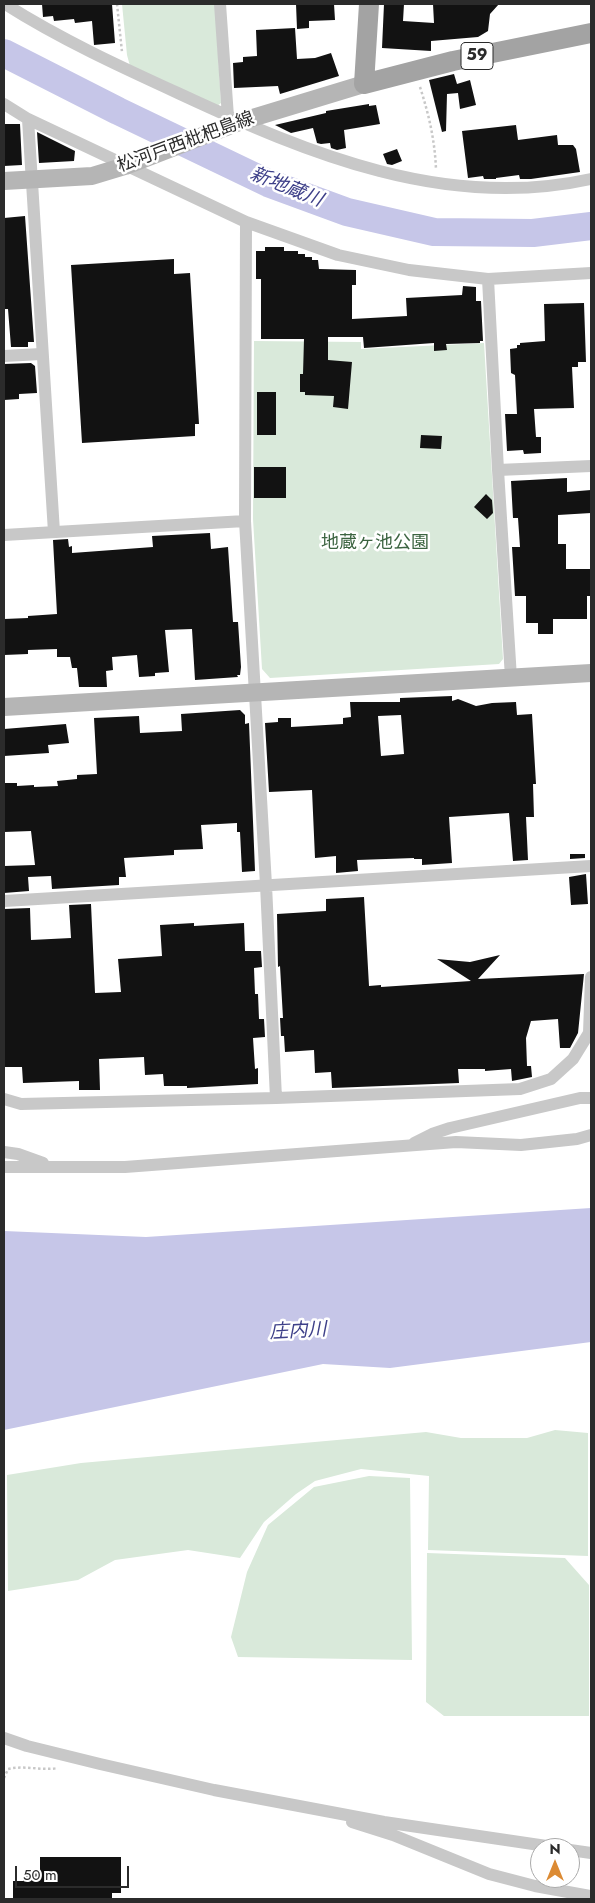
<!DOCTYPE html>
<html>
<head>
<meta charset="utf-8">
<style>
  body { margin:0 }
  #map { position:relative; width:595px; height:1903px; overflow:hidden; background:#fff; font-family:Jost,sans-serif }
  canvas { display:block }
  .frame { position:absolute; inset:0; border:5px solid #2b2b2b; pointer-events:none }
  .north { position:absolute; left:530px; top:1838px; width:50px; height:50px; box-sizing:border-box; background:#fff; border:1px solid #aaa; border-radius:50%; rotate:0deg; font-size:14px; font-weight:700; line-height:20px; text-align:center; color:#2b2b2b }
  .north::after { content:''; display:block; margin:auto; width:18px; height:22px; background:#dc8b34; clip-path:polygon(50% 0,100% 100%,50% 72%,0 100%) }
  .scale { position:absolute; left:15px; top:1866px; width:114px; height:22px; box-sizing:border-box; border:2px solid #2b2b2b; border-top:0; padding-left:6px; font-size:15px; line-height:18px; white-space:nowrap; color:#2b2b2b; -webkit-text-stroke:4px #fff; paint-order:stroke }
</style>
</head>
<body>
<div id="map">
<canvas width="595" height="1903"></canvas>
<div class="frame"></div>
<div class="north">N</div>
<div class="scale">50 m</div>
</div>
<script>
const c = document.querySelector('canvas').getContext('2d');
c.lineJoin = 'round';
function fill(path, color) { c.fillStyle = color; c.fill(path, 'evenodd'); }
function strokePath(path, color, width, dash) { c.strokeStyle = color; c.lineWidth = width; c.lineCap = dash ? 'butt' : 'round'; c.setLineDash(dash || []); c.stroke(path); }
function drawText(font, color, halo, rows, align = 'center') {
  c.font = font + ' Jost,"Noto Sans JP",sans-serif'; c.lineWidth = 5; c.setLineDash([]); c.textBaseline = 'middle'; c.strokeStyle = halo; c.fillStyle = color; for (const [text, x, y, turn = 0] of rows) {
    c.save(); c.translate(x, y); c.rotate((+turn || 0) * Math.PI / 180); c.textAlign = isNaN(turn) ? turn : align; if (halo) c.strokeText(text, 0, 0); c.fillText(text, 0, 0); c.restore();
  }
}
fill(new Path2D(`
  M122 4H215L221 103 217 106 130 66 127 55Z
  M254 341 361 342V349L484 343 503 659 499 664 270 678 262 669 253 519Z
  M555 1430 588 1433V1556L428 1550 429 1476 361 1469 315 1481 296 1494 264 1522 240 1558 188 1550 115 1560 78 1580 8 1591 7 1475 81 1463 426 1432 461 1438H527Z
  M369 1476 410 1478 412 1660 238 1657 231 1637 247 1572 268 1525 314 1487Z
  M427 1553 565 1558 589 1585V1716H444L426 1702Z`), '#d9e9da');
fill(new Path2D(`
  M591 1208V1342L390 1368 323 1364 4 1430V1231L146 1237Z`), '#c6c6e8');
strokePath(new Path2D(`
  M4 53 118 111 268 183 347 212 434 232 533 233 591 226`), '#c6c6e8', 28);
fill(new Path2D(`
  M42 4H112L115 43 94 45 92 21 75 23 74 19 54 21 53 16 43 17Z
  M296 4H334L335 20 309 21V28L297 29Z
  M384 4H404L403 21 434 23 433 4H499L490 14 488 31 478 37 431 41V51L382 48Z
  M295 28 297 59 315 58 331 53 339 76 280 94 278 86 234 88 233 63 243 62V57L257 56 256 30Z
  M454 74 457 84 470 80 476 105 460 109 458 93 447 94 446 131 442 132 429 80Z
  M369 104V106L376 105 380 124 344 130 346 148 337 150 331 148 330 143 321 144 317 143 313 128 291 133 275 125 326 113V111Z
  M4 124H20L22 165 4 166Z
  M516 125 518 140 557 135 558 145H573L576 149 580 172 531 179H520L519 175 496 178V179H484L483 176 468 178 462 131Z
  M37 132 75 151 74 161 39 163Z
  M397 149 402 161 392 165 387 164 383 154Z
  M25 216 34 342H28V347H11L8 309H4V218Z
  M265 247H284V251H298V254H305V257H312V260H318L319 269 356 270V285H352V319L407 316 406 298 462 295 463 286 476 287V301H481L483 341H480V343L446 344 447 350 434 351V343L364 348 363 337H328V360L352 362 348 409 333 407 334 396 305 395V392H300V374H303L304 339H261V279H256V251H265Z
  M174 259V274L190 273 199 424H195V436L82 443 71 265Z
  M584 303 586 362H578V367H572L574 408 534 409 536 437H541V453L524 454 523 450 507 451 505 414H517L515 375 511 373 510 349 517 348V345H520V343L545 341 544 304Z
  M31 363 35 366 37 393 19 394V399L4 400V364Z
  M257 392H276V435H257Z
  M421 435 442 436 441 449 420 448Z
  M254 467H286V498H254Z
  M567 478V492L591 490V513L558 515V544H566V569H591V596H587V619H553V634H538V623H526V596H515L512 547H520L518 518H513L511 481Z
  M486 494 492 500 493 513 487 519 474 507Z
  M210 533 211 549 228 547 233 622H238L241 667 240 675H237L238 677 195 680 192 629 165 630 169 672 155 673V676L139 677 137 655 112 657 113 670 106 671 107 687H79L77 668H72L70 657H57V649L28 650V654L4 655V619L28 618V616L57 614 53 540 68 539 69 547 72 546V553L153 547 152 536Z
  M452 696V701L458 699 476 706 492 703 516 702 517 715 532 714 536 784H533L534 817H526L528 860 513 861 509 813 449 817 452 863 422 865V859H414V858L357 860 358 871 336 873V856L315 858 312 790 269 792 265 723 278 722V718H291V727L343 724V718L351 717 350 702H400V698ZM401 715 404 754 381 756 378 716Z
  M240 710 245 715V724L249 723 255 871 242 872 240 832H237V823L201 825 203 849 174 850V855L124 858 126 877H119V885L52 889 51 876 28 877 29 891 4 893V866L35 865 31 831 4 832 5 783H17V786L34 785V787L58 786 57 781 77 779V775L97 774 94 718 139 716 140 733 182 731 181 714Z
  M66 724 69 743 48 745 49 753 4 756V729Z
  M570 854H585V858L570 859Z
  M586 874 588 904 571 905 569 877Z
  M364 897 369 986 381 985V987L471 981 437 959 470 962 500 955 478 979 584 974 578 1033 570 1048H560L558 1019 531 1021 526 1038 527 1066H531L532 1077 512 1081 511 1069 485 1071V1069H458L459 1083 332 1088 331 1072 315 1073 314 1050 285 1052 284 1036H281L280 1018H283L280 966 278 967 277 914 326 911V899Z
  M91 904 95 993 121 992 118 959 162 956 160 925 194 923V926L244 923 245 951H261L262 967 254 968 255 994H258L259 1019H264L265 1037 253 1038 255 1069 258 1068V1084L187 1088V1086H164L163 1074 145 1075 144 1057 99 1059 100 1090H79V1081L23 1083 22 1067H4V909L30 908 31 940 71 938 69 905Z
  M40 1857H121V1893H112V1899H13V1881H23V1873H40Z`), '#121212');
strokePath(new Path2D(`
  M117 4 122 52
  M420 87C429 115 435 141 436 170
  M4 1778 8 1769C25 1765 41 1771 58 1768`), '#c8c8c8', 2.5, [2.5, 2.5]);
strokePath(new Path2D(`
  M5 4C60 39 121 67 180 94 309 154 446 211 591 179
  M220 4 228 117
  M4 104 28 119 246 222 338 255 409 270 488 279 591 273
  M28 119 54 532
  M246 222 245 521 266 885 276 1098
  M488 279 498 470 511 678
  M4 356 41 354
  M498 470 591 466
  M4 535 245 521
  M4 901 591 866
  M4 1099 21 1104 276 1098 520 1089 551 1079 573 1059 589 1033 591 977
  M414 1143 432 1134 450 1128 580 1098H591
  M4 1152 18 1154 43 1163
  M4 1167H125L456 1142 521 1145 577 1139 591 1135
  M4 1738 27 1746 100 1764 214 1790 384 1822 560 1848
  M352 1822 393 1835 489 1874 535 1886 590 1896
  M570 1850 591 1853`), '#c8c8c8', 12);
strokePath(new Path2D(`
  M4 181 92 176 125 166 239 122 364 84
  M4 707 591 673`), '#b5b5b5', 18);
strokePath(new Path2D(`
  M369 4 364 84 453 61 591 33`), '#a3a3a3', 20);
for (const [x, y, w] of [
  [477,56,32]
]) { const box = new Path2D(); box.roundRect(x - w / 2, y - 13.5, w, 27, 4); c.fillStyle = '#fff'; c.fill(box); strokePath(box, '#2b2b2b', 1); }
drawText('bold 16px', '#2b2b2b', null, [
  ["59",477,56]
]);
drawText('18px', '#2b2b2b', '#fff', [
  ["松河戸西枇杷島線",186,143,-20]
]);
drawText('18px', '#3c6441', '#fff', [
  ["地蔵ヶ池公園",375,544]
]);
drawText('italic 19px', '#3e4089', '#fff', [
  ["新地蔵川",286,188,22],
  ["庄内川",298,1332,-3]
]);
</script>
</body>
</html>
